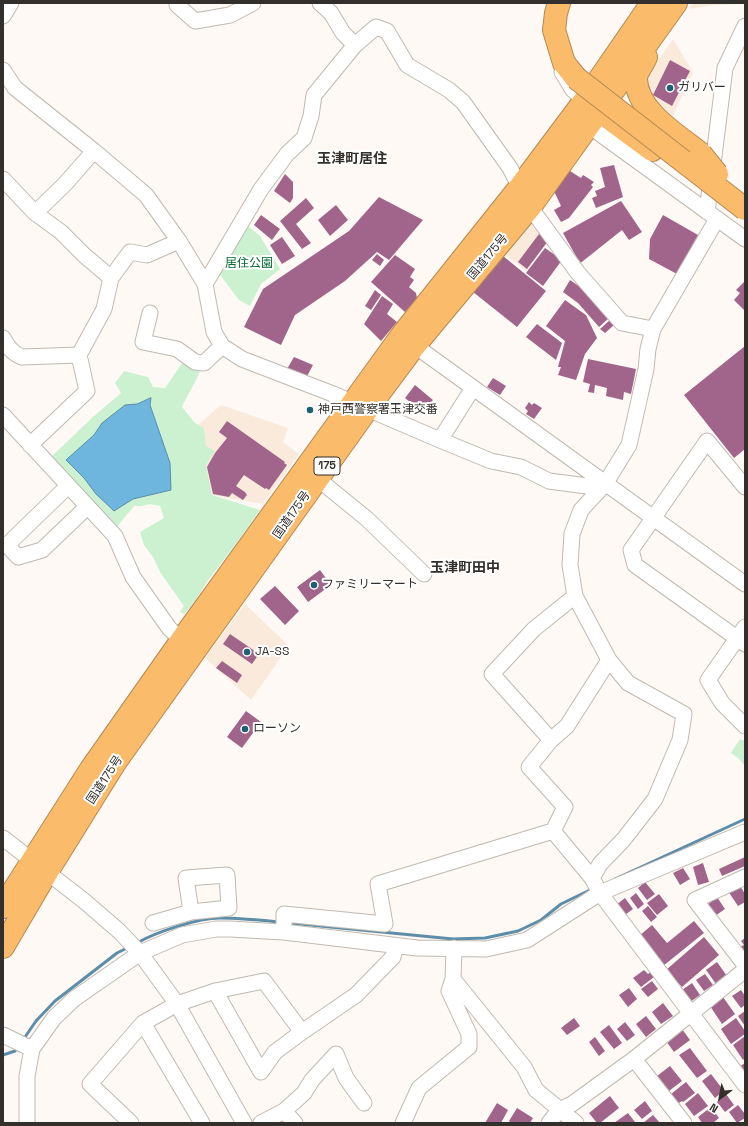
<!DOCTYPE html>
<html>
<head>
<meta charset="utf-8">
<style>
  body { margin:0 }
  #map { position:relative; width:748px; height:1126px; overflow:hidden; background:#fef9f4; font-family:"Space Grotesk",sans-serif }
  canvas { display:block }
  .frame { position:absolute; inset:0; border:4px solid #332f2c; pointer-events:none }
  .north { position:absolute; left:700px; top:1078px; width:40px; height:40px; -webkit-text-stroke:3px #fff; paint-order:stroke; rotate:212deg; font-size:11px; font-weight:700; line-height:16px; text-align:center; color:#332f2c }
  .north::after { content:''; display:block; margin:auto; width:14px; height:18px; background:#332f2c; clip-path:polygon(50% 0,100% 100%,50% 72%,0 100%) }
</style>
</head>
<body>
<div id="map">
<canvas width="748" height="1126"></canvas>
<div class="frame"></div>
<div class="north">N</div>
</div>
<script>
const c = document.querySelector('canvas').getContext('2d');
c.lineJoin = 'round';
function fill(path, color) { c.fillStyle = color; c.fill(path, 'evenodd'); }
function strokePath(path, color, width, dash) { c.strokeStyle = color; c.lineWidth = width; c.lineCap = dash ? 'butt' : 'round'; c.setLineDash(dash || []); c.stroke(path); }
function drawText(font, color, halo, rows, align = 'center') {
  c.font = font + ' "Space Grotesk","Noto Sans JP",sans-serif'; c.lineWidth = 4; c.setLineDash([]); c.textBaseline = 'middle'; c.strokeStyle = halo; c.fillStyle = color; for (const [text, x, y, turn = 0] of rows) {
    c.save(); c.translate(x, y); c.rotate((+turn || 0) * Math.PI / 180); c.textAlign = isNaN(turn) ? turn : align; if (halo) c.strokeText(text, 0, 0); c.fillText(text, 0, 0); c.restore();
  }
}
fill(new Path2D(`
  M693 3H745V4L715 5 689 9Z
  M673 39 693 72 672 118 658 106 647 86 649 74Z
  M534 218 549 240 526 271 505 254Z
  M221 405 288 428 283 442 299 454 263 504 212 495 206 465 214 451 206 446 204 428 198 425Z
  M245 604 289 646 251 700 205 658Z`), '#f9eadc');
fill(new Path2D(`
  M247 225 260 236 280 269 261 284 250 306 239 300 218 272Z
  M185 359 200 370C197 381 187 395 182 407L195 423 204 428 206 446 215 451 206 465 212 495 260 510C244 533 227 556 209 579 201 591 194 604 184 614L180 612 184 606 160 572 153 557 144 545 140 532 164 518 160 506 150 504 141 506H134C128 515 118 522 116 532L50 458 94 416 121 393 115 383 124 371 148 377 153 387 165 388Z
  M740 739 745 741V766L738 758 731 753Z`), '#cbf1d1');
const water = new Path2D(`
  M151 398 150 405 170 463 171 490 133 499 114 511 96 494 84 478 66 460 94 435 102 423 125 405 137 404Z`);
fill(water, '#6fb6df');
strokePath(water, '#5d8ea9', 1);
strokePath(new Path2D(`
  M615 879 745 819
  M289 923 453 939 485 938 518 931 541 920 561 904 592 889
  M137 943C156 932 198 918 220 918 240 918 259 920 279 922
  M23 1040 36 1021 55 1001 117 953 129 947
  M3 1055 15 1051 18 1047`), '#5d8ea9', 3);
fill(new Path2D(`
  M670 60 690 71 672 106 653 95Z
  M614 165 623 197 596 208 592 198 597 196 595 191 605 187 600 168Z
  M570 171 581 178 583 175 594 182 591 185 593 187 569 218 561 222 554 210 561 206 554 191Z
  M285 174 293 182V198L290 203 274 191Z
  M379 197 423 220 389 260 377 252 345 281 295 315 281 345 244 327 263 289 349 231Z
  M306 198 314 208 296 224 311 243 302 249 280 221Z
  M621 201 642 232 629 240 622 230 578 265 572 261 577 258 563 233Z
  M336 205 348 220 330 236 318 220Z
  M261 215 280 229 272 240 254 225Z
  M663 215 698 235 677 274 649 259 650 239Z
  M539 234 548 241 527 269 518 262Z
  M282 237 295 256 282 264 270 245Z
  M545 248 562 260 543 286 526 273Z
  M377 254 384 260 380 266 372 260Z
  M395 255 415 269 410 277 414 280 409 287 416 293 417 298 405 312 371 282Z
  M503 256 546 291 517 327 473 292Z
  M570 280 586 291 609 318 599 327 578 303 563 292Z
  M745 281V311L734 300 740 293 736 290Z
  M375 290 381 295 371 310 365 306Z
  M382 296 393 304 387 314 397 322 381 341 364 324Z
  M565 300 586 315 597 338 585 354 576 380 558 375 561 367H558L565 341 546 326Z
  M610 320 614 325 605 333 600 329Z
  M537 324 562 343 556 360 526 337Z
  M745 346V449L734 458 684 395Z
  M294 357 313 365 306 378 287 369Z
  M588 359 636 369 631 394 624 392 623 400 606 396 607 388 595 385 594 393 588 392 590 384 583 382Z
  M493 378 506 386 500 395 487 387Z
  M415 385 433 400 423 413 405 398Z
  M529 402 532 405 534 403 542 408 534 419 526 414 528 411 525 408Z
  M227 421 285 462 284 463 287 465 269 490 266 488 265 489 244 475 236 486 245 492 247 495 243 500 232 493 229 497 213 494 207 467 215 453 227 438 219 432Z
  M320 570 331 585 308 602 297 587Z
  M275 586 299 611 285 625 260 599Z
  M230 634 259 654 252 664 223 644Z
  M222 661 242 675 237 683 216 668Z
  M246 711 261 722 242 748 227 737Z
  M745 857V866L722 876 719 869Z
  M703 863 709 882 698 885 693 867Z
  M683 868 690 879 680 885 673 873Z
  M645 882 655 894 647 900 638 888Z
  M739 884 745 894V902L738 906 728 891Z
  M636 893 644 904 638 909 630 898Z
  M659 894 668 906 657 915 647 903Z
  M717 897 725 909 715 916 707 905Z
  M625 898 633 909 625 915 616 905Z
  M648 906 657 917 651 922 642 911Z
  M694 921 704 933 663 966 639 936 652 925 667 943Z
  M704 937 719 955 682 987 666 970Z
  M745 938V954L740 947 744 945 741 941Z
  M717 962 727 976 716 984 706 970Z
  M644 970 648 974 651 972 654 977 641 987 633 978Z
  M705 974 713 985 704 991 696 980Z
  M652 981 658 989 648 997 641 989Z
  M692 983 700 995 690 1002 682 990Z
  M629 988 637 999 628 1007 619 995Z
  M741 990 745 996V1005L741 1008 732 996Z
  M723 997 735 1014 722 1024 710 1006Z
  M663 1003 673 1016 661 1024 652 1012Z
  M745 1011V1026L738 1016Z
  M646 1016 656 1029 646 1037 636 1024Z
  M574 1018 580 1026 567 1035 561 1028Z
  M736 1018 745 1031V1034L731 1044 721 1029Z
  M625 1022 635 1035 627 1041 617 1029Z
  M609 1025 622 1043 614 1049 600 1032Z
  M682 1029 690 1040 674 1052 666 1041Z
  M745 1036V1058L743 1060 733 1045Z
  M595 1037 605 1051 599 1056 589 1042Z
  M690 1048 707 1071 697 1078 679 1055Z
  M745 1063V1075L739 1067Z
  M670 1066 682 1081 669 1091 657 1076Z
  M711 1074 724 1091 715 1098 702 1081Z
  M686 1082 695 1093 683 1102 682 1101 679 1103 671 1094Z
  M698 1093 708 1106 694 1116 685 1104Z
  M726 1094 734 1105 725 1112 717 1102Z
  M610 1096 619 1108 600 1123H597L589 1113Z
  M645 1101 652 1111 642 1119 634 1110Z
  M497 1103 508 1110 501 1123H485Z
  M738 1105 745 1114V1118L737 1123 729 1112Z
  M711 1107 719 1118 713 1123H702L698 1117Z
  M517 1108 533 1118 530 1123H511L509 1121Z
  M628 1113 635 1122 614 1123Z
  M653 1115 660 1123H643Z`), '#a1658c');
const minor = new Path2D(`
  M320 3 331 13 343 33 355 45
  M177 5 195 21 230 15 253 3
  M3 16 11 3
  M3 70 15 88 94 151 146 195 179 241 205 284 214 332 222 346 242 359 333 394 440 440 491 461 521 467 549 481 587 486 605 484
  M562 72 573 90 585 100
  M581 120 745 239
  M3 179 35 213 61 232 84 255 111 278
  M707 212 725 68 745 26
  M35 213 65 184 94 151
  M205 284 261 189 287 154 304 138 311 116 314 95 355 45 376 27 387 31 407 65 449 90 463 102 510 168 530 207 578 273 622 323 653 329
  M150 313 143 342 177 349 195 362 204 363 222 346
  M3 338C8 347 12 353 22 357L79 355 87 391 30 445
  M407 340 745 584
  M79 355 104 309 111 278 130 252 147 255 179 241
  M3 415 115 536 133 577 169 628 188 647
  M440 440 473 388
  M318 479 367 519 424 574
  M68 486 7 545 18 557 42 550 87 507
  M745 487 707 441 631 550 635 565 745 644
  M745 627 708 680 722 703 745 726
  M551 740 492 674 534 629 575 596
  M553 831 565 807 529 767 551 740 567 726 609 660
  M3 838 83 900 119 931 140 953 177 1004 244 1123
  M745 877 695 900 745 965
  M592 878 600 864 624 839 655 799 680 740 684 714 628 683 609 660 575 596 570 565 572 534 581 510 605 484 629 445 646 369 648 349 653 329 717 219
  M153 923 191 912 229 908 227 875 186 878 191 912
  M284 932V914L385 924 378 884 553 831 592 878 600 893 745 1085
  M454 948 453 979 524 1067 536 1090 576 1123
  M143 1023 202 1123
  M302 1032 356 995 393 957 396 946
  M3 1035 32 1049
  M634 1059 684 1123
  M284 1111 304 1093 312 1080 336 1054 346 1078 364 1103
  M27 1123V1076L32 1049 54 1018 74 999 140 953 182 935 216 929H230L284 932 417 948 486 949 527 940 600 893 745 832
  M131 1123 90 1084 143 1023 177 1004 215 991 264 981 302 1032 275 1052 261 1072 215 991
  M261 1123 284 1111 295 1123
  M403 1123 419 1088 469 1047V1034L449 991 453 979
  M549 1123 559 1110 572 1104 634 1059 745 970`);
const highway = new Path2D(`
  M559 3 556 13 554 30 564 63 576 78
  M646 57C644 63 636 72 636 79 637 112 678 135 701 154
  M587 102 652 150
  M3 907 91 769 181 641 402 335 520 187 585 100 652 3
  M3 947 47 872 116 761 368 408 415 345 530 207 676 3`);
strokePath(minor, '#c1b9b1', 17);
strokePath(highway, '#b48a54', 24);
strokePath(minor, '#fff', 15);
strokePath(highway, '#fabb6a', 22);
const highwayBridge = new Path2D(`
  M576 78 745 209
  M701 154 717 174`);
strokePath(highwayBridge, '#b48a54', 24, []);
strokePath(highwayBridge, '#fabb6a', 22);
for (const [x, y, r, color] of [
  [670,88,4,"#1a6271"],
  [310,410,4,"#1a6271"],
  [314,585,4,"#1a6271"],
  [247,652,4,"#1a6271"],
  [245,729,4,"#1a6271"]
]) { const dot = new Path2D(); dot.arc(x, y, r, 0, 2 * Math.PI); c.fillStyle = color; c.fill(dot); strokePath(dot, '#fff', 1.5); }
for (const [x, y, w] of [
  [327,466,26]
]) { const box = new Path2D(); box.roundRect(x - w / 2, y - 9, w, 18, 3); c.fillStyle = '#fff'; c.fill(box); strokePath(box, '#332f2c', 1); }
drawText('bold 11px', '#332f2c', null, [
  ["175",327,466]
]);
drawText('12px', '#332f2c', '#fff', [
  ["ガリバー",678,88],
  ["神戸西警察署玉津交番",318,410],
  ["ファミリーマート",322,585],
  ["JA-SS",255,652],
  ["ローソン",253,729]
], 'left');
drawText('12px', '#332f2c', '#fff', [
  ["国道175号",488,257,-50],
  ["国道175号",292,515,-55],
  ["国道175号",105,780,-57]
]);
drawText('12px', '#00672e', '#fff', [
  ["居住公園",249,264]
]);
drawText('bold 14px', '#332f2c', '#fff', [
  ["玉津町居住",352,159],
  ["玉津町田中",465,568]
]);
</script>
</body>
</html>
